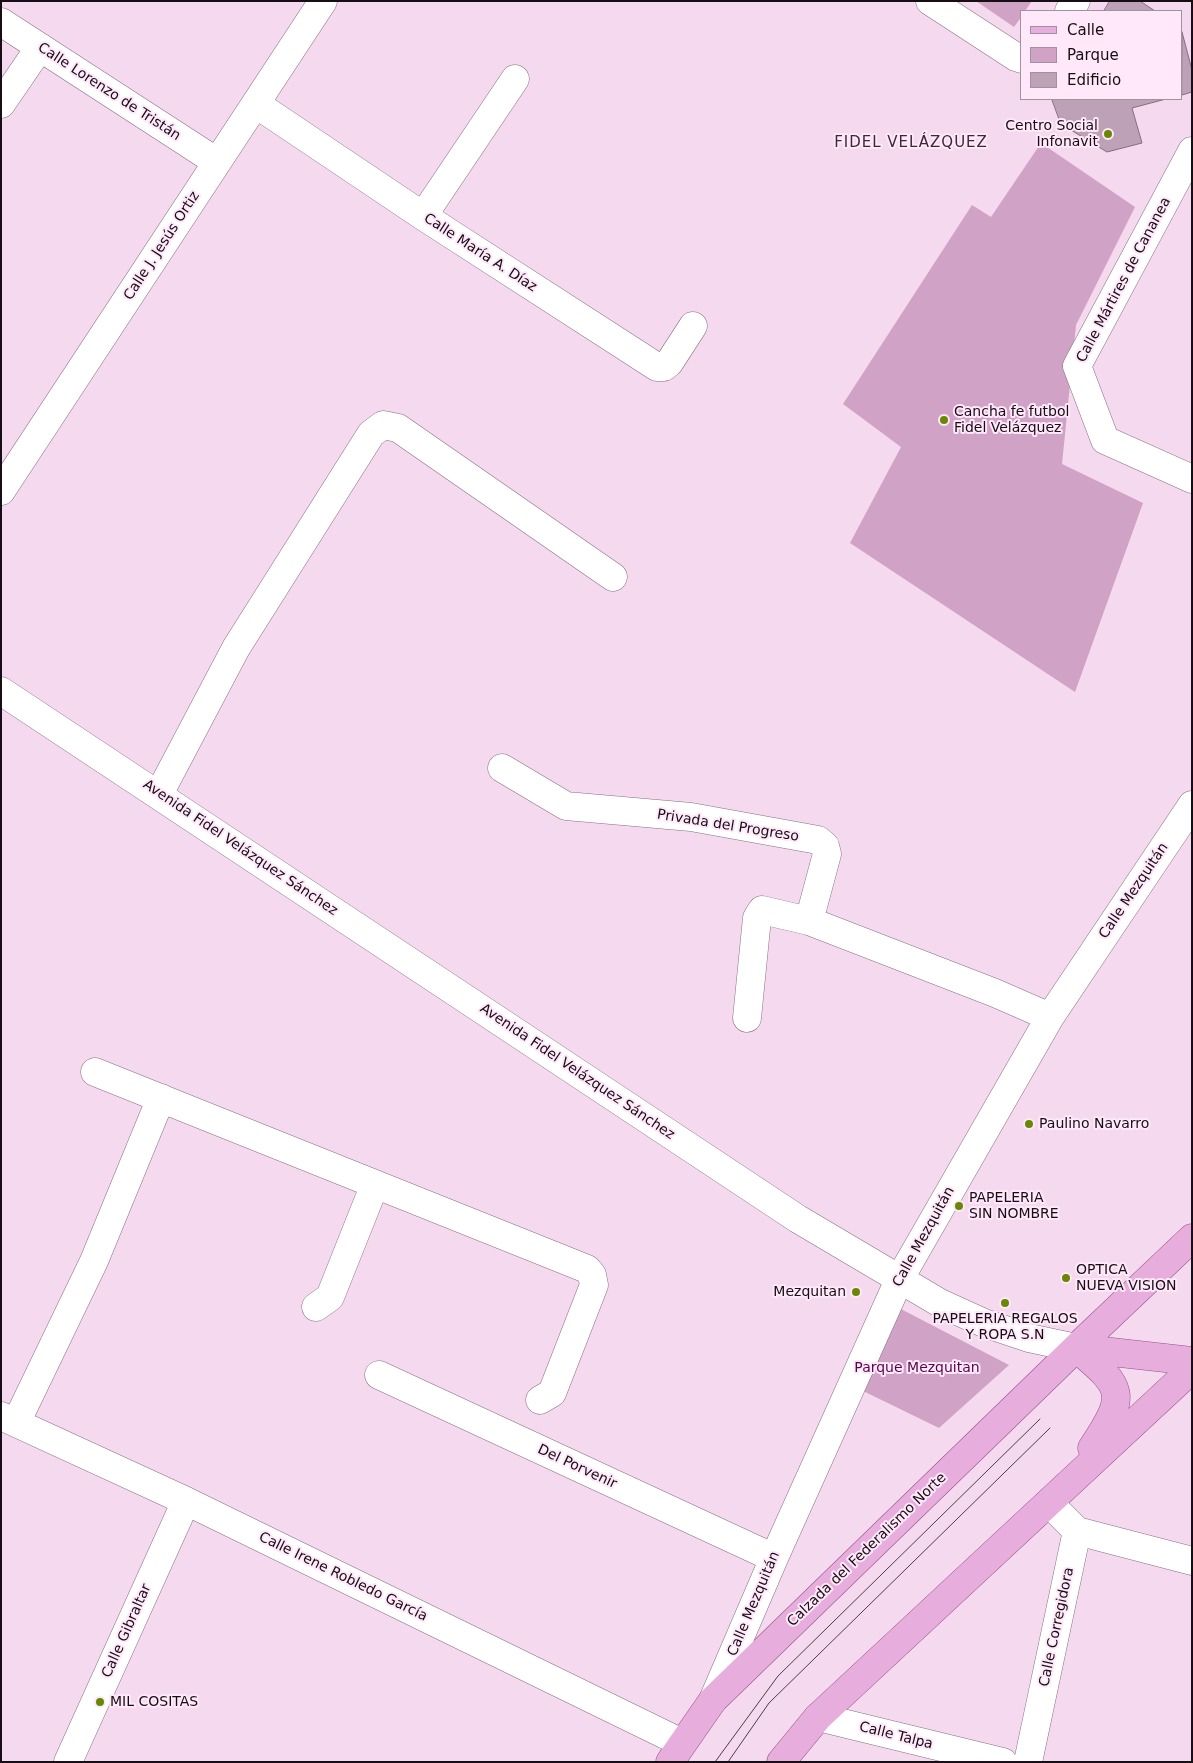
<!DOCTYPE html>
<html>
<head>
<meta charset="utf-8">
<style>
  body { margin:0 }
  #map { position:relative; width:1193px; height:1763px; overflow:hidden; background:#f5d9ee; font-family:"DejaVu Sans",sans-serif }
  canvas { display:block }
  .frame { position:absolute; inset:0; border:2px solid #170e15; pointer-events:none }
  .legend { position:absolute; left:1020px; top:10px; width:162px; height:90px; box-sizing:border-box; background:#ffe8f9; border:1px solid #a2919e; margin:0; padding:6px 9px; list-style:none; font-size:15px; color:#170e15 }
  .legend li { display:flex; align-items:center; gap:10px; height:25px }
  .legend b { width:25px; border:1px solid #a2919e }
</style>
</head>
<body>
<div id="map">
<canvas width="1193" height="1763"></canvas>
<div class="frame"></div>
<ul class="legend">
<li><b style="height:6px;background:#e7addc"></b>Calle</li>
<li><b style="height:14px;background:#d0a2c5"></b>Parque</li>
<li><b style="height:14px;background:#bda2b7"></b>Edificio</li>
</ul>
</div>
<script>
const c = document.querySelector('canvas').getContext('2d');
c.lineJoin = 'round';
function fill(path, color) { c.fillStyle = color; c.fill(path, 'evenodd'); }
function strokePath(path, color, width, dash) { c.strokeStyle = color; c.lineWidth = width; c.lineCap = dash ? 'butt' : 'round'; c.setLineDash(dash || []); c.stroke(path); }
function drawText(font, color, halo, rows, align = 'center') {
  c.font = font + ' "DejaVu Sans",sans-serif'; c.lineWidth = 4; c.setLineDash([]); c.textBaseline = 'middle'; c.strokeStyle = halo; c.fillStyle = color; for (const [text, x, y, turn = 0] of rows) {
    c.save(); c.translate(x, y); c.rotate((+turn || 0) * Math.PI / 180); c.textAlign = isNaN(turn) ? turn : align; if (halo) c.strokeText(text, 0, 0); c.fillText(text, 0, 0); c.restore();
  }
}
fill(new Path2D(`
  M976 1H1032L1025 11H1022V16L1014 27Z
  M1041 143 1135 207 1076 325 1062 464 1143 503 1075 692 850 543 901 447 843 404 972 205 991 217Z
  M895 1306 1009 1365 939 1428 857 1388Z`), '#d0a2c5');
const building = new Path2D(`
  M1110 1H1140L1155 11H1104Z
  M1182 32 1192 70V92L1182 95Z
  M1052 99H1166L1132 108 1142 143 1107 152 1061 124Z`);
fill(building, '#bda2b7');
strokePath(building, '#866d80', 1);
const minor = new Path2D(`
  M930 1 1016 57 1022 59
  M1069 11 1076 1
  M1 22 217 162
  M1 104 40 47
  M256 104 423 216 657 367H664L669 363 693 326
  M1192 151 1077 366 1105 440 1192 479
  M423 216 515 79
  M1 491 323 1
  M1 691 798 1219 940 1303 984 1323 1029 1338 1076 1348
  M502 768 566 806 691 817 818 840 825 846 827 854 809 921
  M159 794 236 648 371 434 383 425 398 428 613 577
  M747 1018 757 918 762 910 809 921 995 993 1050 1017
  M95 1072 587 1269 592 1275 594 1285 552 1393 540 1400
  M316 1307 330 1297 375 1184
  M379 1375 774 1558
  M1 1416 186 1501 682 1743
  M16 1423 94 1261 161 1098
  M1049 1503 1077 1531 1192 1561
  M713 1700 774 1558 899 1280 1050 1017 1192 805
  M818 1717 1003 1762
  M68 1762 186 1501
  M1028 1762 1077 1531`);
const major = new Path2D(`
  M1076 1348C1124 1388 1128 1394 1092 1448
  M1076 1348 1192 1361
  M670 1762 713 1700 1076 1348 1192 1238
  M781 1762 818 1717 1192 1369`);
strokePath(minor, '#886f82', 29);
strokePath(major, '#945287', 29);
strokePath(minor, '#fff', 28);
strokePath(major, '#e7addc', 28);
strokePath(new Path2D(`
  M715 1762 778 1676 1040 1419
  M728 1762 769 1703 1050 1428`), '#4b3e48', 1);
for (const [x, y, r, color] of [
  [1108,134,5,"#688803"],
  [944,420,5,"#688803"],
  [1029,1124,5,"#688803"],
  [959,1206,5,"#688803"],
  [1066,1278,5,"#688803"],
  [856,1292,5,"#688803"],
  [1005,1303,5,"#688803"],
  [100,1702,5,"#688803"]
]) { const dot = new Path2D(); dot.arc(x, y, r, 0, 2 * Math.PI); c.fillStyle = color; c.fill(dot); strokePath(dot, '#ffe8f9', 2); }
drawText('14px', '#170e15', '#ffe8f9', [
  ["Calle Lorenzo de Tristán",109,92,33],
  ["Calle J. Jesús Ortiz",162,246,-57],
  ["Calle María A. Díaz",480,253,33],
  ["Calle Mártires de Cananea",1124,280,-62],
  ["Privada del Progreso",728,826,9],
  ["Avenida Fidel Velázquez Sánchez",240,848,34],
  ["Calle Mezquitán",1134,891,-56],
  ["Avenida Fidel Velázquez Sánchez",577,1072,34],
  ["Calle Mezquitán",924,1237,-61],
  ["Del Porvenir",577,1467,25],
  ["Calzada del Federalismo Norte",867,1550,-44],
  ["Calle Irene Robledo García",343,1577,26],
  ["Calle Mezquitán",754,1604,-67],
  ["Calle Corregidora",1057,1627,-78],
  ["Calle Gibraltar",127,1631,-66],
  ["Calle Talpa",896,1736,14]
]);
drawText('14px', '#170e15', '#ffe8f9', [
  ["Centro Social",1098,126,"right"],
  ["Infonavit",1098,142,"right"],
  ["Cancha fe futbol",954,412],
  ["Fidel Velázquez",954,428],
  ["Paulino Navarro",1039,1124],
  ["PAPELERIA",969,1198],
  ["SIN NOMBRE",969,1214],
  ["OPTICA",1076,1270],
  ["NUEVA VISION",1076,1286],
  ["Mezquitan",846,1292,"right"],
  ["PAPELERIA REGALOS",1005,1319,"center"],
  ["Y ROPA S.N",1005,1335,"center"],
  ["MIL COSITAS",110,1702]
], 'left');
drawText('14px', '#56044c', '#ffe8f9', [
  ["Parque Mezquitan",917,1368]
]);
c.letterSpacing = '1px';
drawText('15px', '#3d2838', '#ffe8f9', [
  ["FIDEL VELÁZQUEZ",911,143]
]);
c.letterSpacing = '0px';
</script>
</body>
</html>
